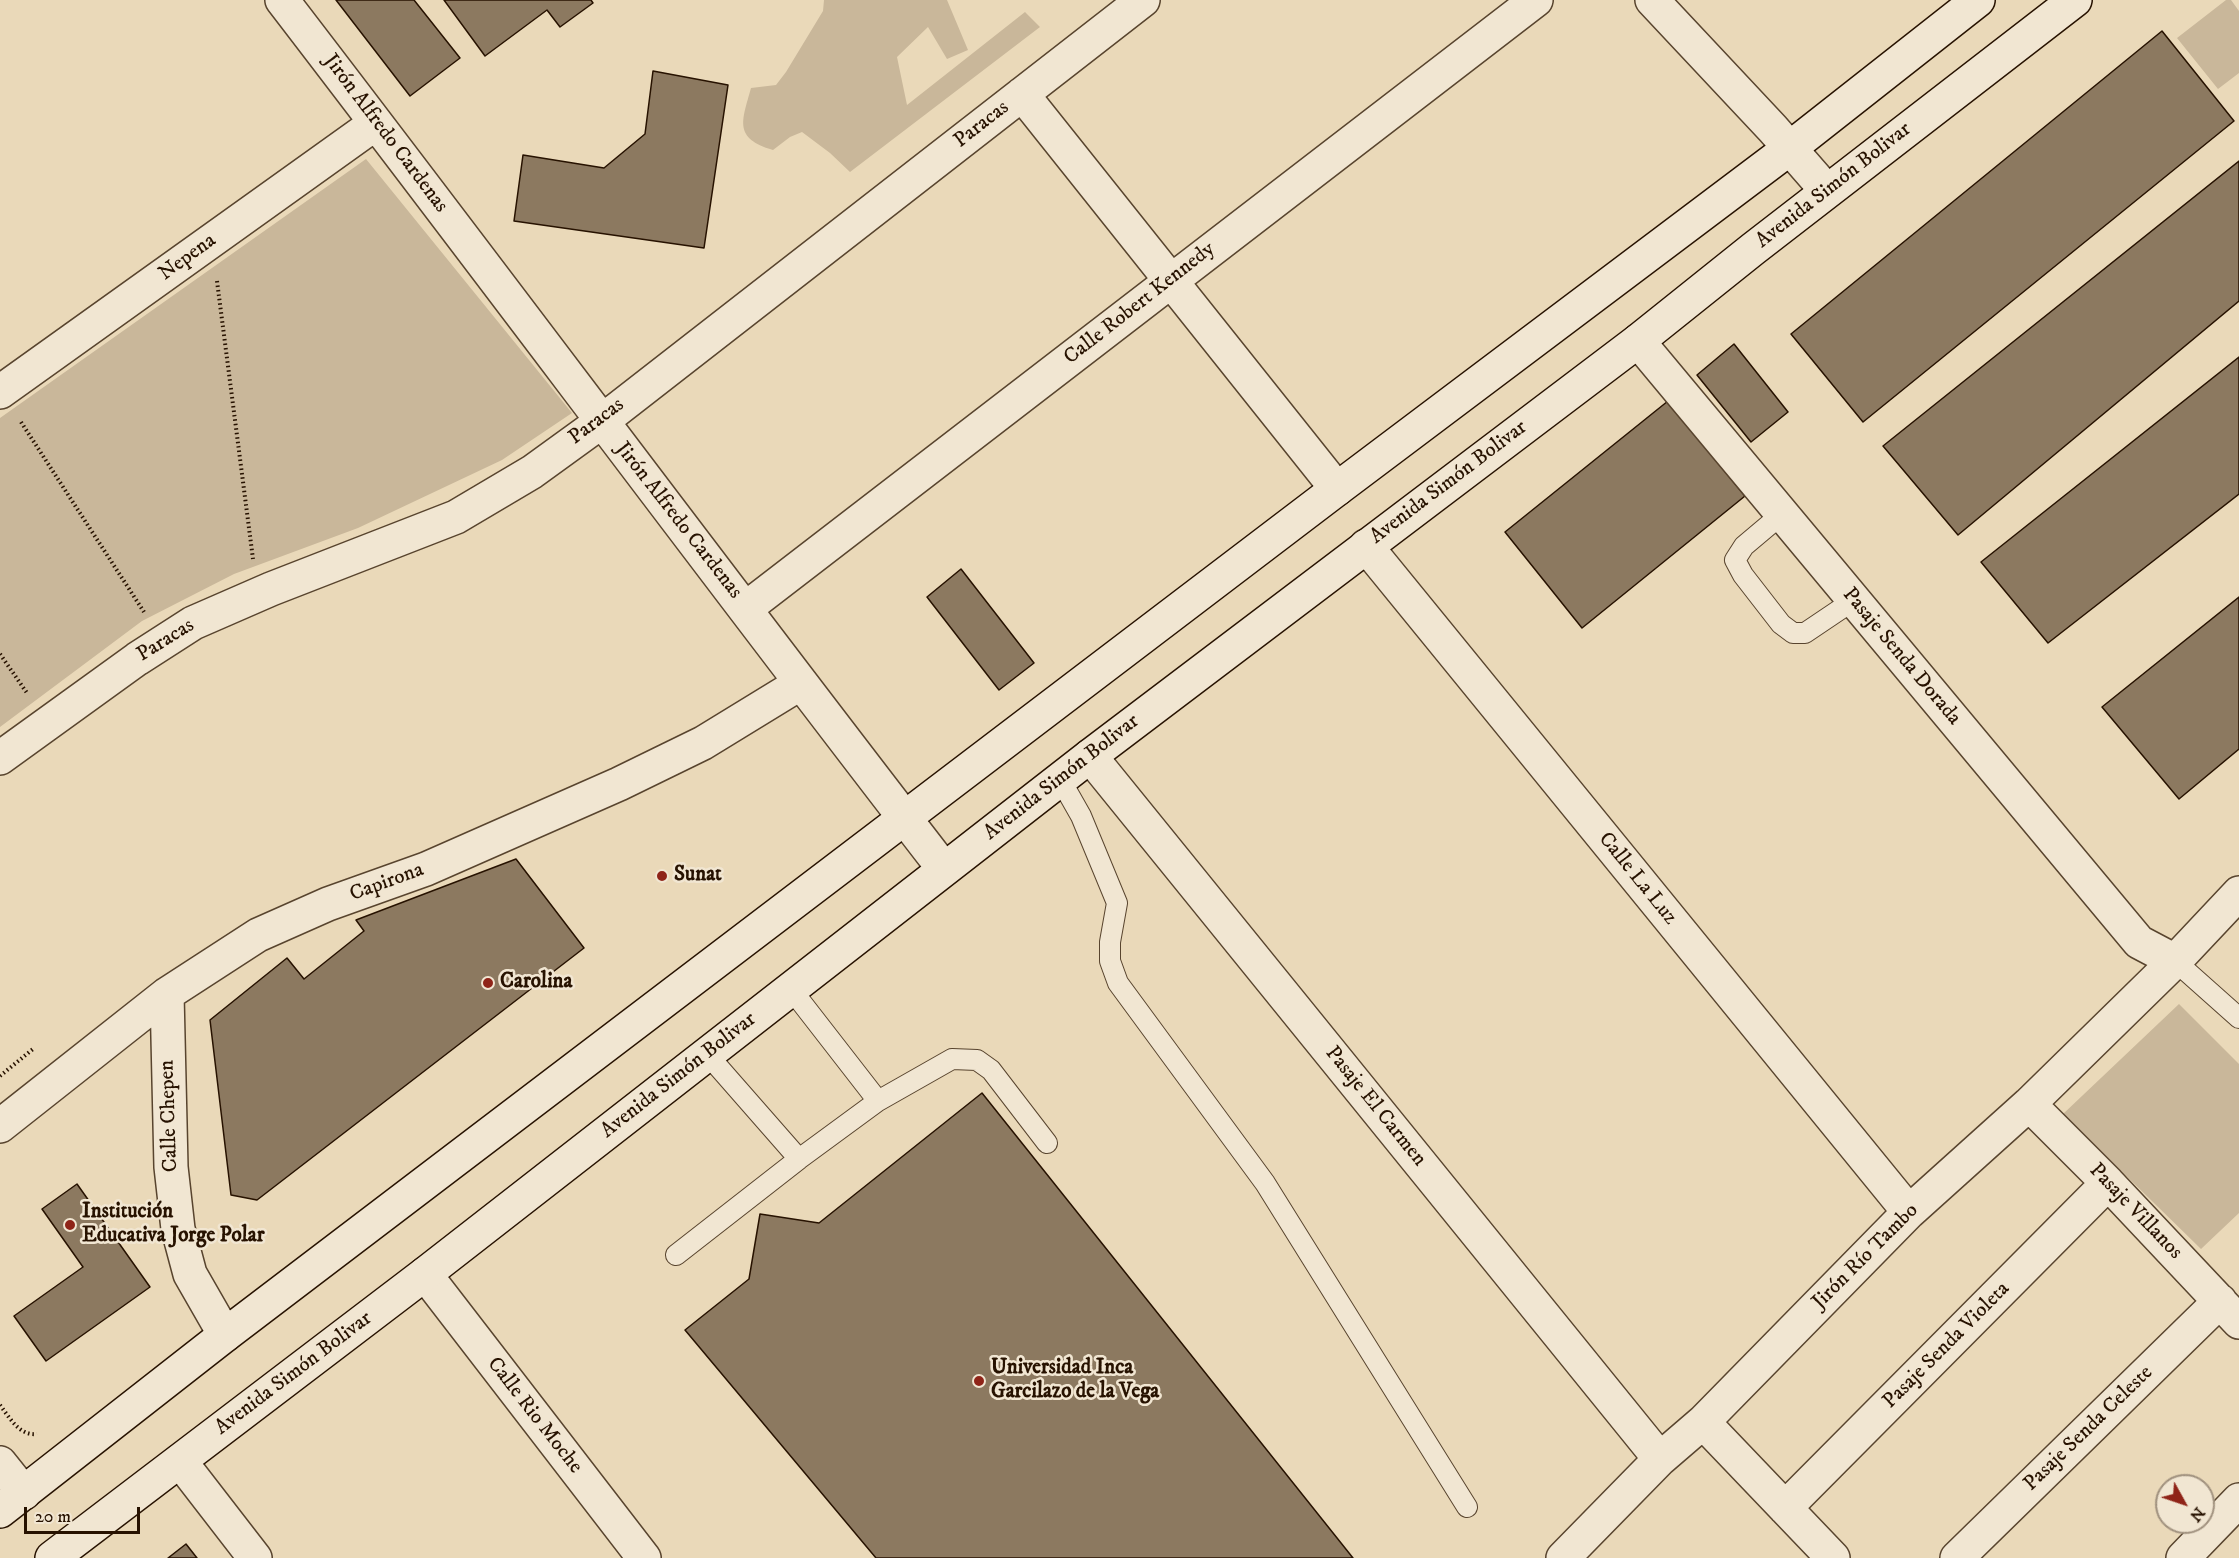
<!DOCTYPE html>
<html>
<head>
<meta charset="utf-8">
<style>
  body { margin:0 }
  #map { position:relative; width:2239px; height:1558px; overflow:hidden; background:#ead9b9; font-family:"IM FELL DW Pica",serif }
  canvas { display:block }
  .north { position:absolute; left:2155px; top:1474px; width:60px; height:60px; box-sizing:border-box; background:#f1e6d2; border:2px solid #a0917e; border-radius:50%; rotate:130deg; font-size:16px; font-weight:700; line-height:24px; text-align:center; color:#271200 }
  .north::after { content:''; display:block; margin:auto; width:21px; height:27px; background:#8f2418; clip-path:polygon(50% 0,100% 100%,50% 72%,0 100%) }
  .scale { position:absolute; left:24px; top:1507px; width:116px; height:27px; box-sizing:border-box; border:3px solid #271200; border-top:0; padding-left:8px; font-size:18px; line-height:21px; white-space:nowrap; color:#271200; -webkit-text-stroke:4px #f1e6d2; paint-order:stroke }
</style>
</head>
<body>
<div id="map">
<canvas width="2239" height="1558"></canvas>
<div class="north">N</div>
<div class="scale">20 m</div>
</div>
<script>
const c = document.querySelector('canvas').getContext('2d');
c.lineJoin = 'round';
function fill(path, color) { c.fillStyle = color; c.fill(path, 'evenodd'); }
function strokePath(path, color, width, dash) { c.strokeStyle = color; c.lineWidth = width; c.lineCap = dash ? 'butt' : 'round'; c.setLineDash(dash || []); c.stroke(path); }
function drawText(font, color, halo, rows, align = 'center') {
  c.font = font + ' "IM FELL DW Pica",serif'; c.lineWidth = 5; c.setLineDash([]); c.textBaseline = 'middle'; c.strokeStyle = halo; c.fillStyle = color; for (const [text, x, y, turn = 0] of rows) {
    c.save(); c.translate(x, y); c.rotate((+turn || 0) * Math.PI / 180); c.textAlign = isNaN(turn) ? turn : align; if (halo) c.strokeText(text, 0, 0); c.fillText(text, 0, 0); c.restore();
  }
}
fill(new Path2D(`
  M824 0H947L968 50 947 59 928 27 897 57 907 105 1025 12 1040 27 850 172 830 153 802 132 790 137 773 150C733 138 742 121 751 88L776 85 786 72 823 11Z
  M2226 0H2231L2239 11V73L2218 89 2177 38Z
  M366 159 572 413 502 460 358 528 234 574 142 621 0 727V418Z
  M2179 1004 2239 1064V1213L2201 1249 2063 1114Z`), '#c9b79a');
const building = new Path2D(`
  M336 0H414L460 58 410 96Z
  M444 0H591L593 3 560 27 547 10 485 56Z
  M2162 31 2234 121 1863 422 1791 334Z
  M653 71 728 85 704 248 514 221 523 155 604 168 645 134Z
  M2239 161V301L1958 535 1883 446Z
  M1734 344 1788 412 1751 442 1697 375Z
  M2239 357V494L2048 643 1981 562Z
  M1668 401 1745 496 1582 628 1505 532Z
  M961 569 1034 663 999 690 927 597Z
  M2239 597V749L2179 799 2102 707Z
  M516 859 584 948 257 1200 231 1195 210 1020 287 958 304 979 364 931 356 920Z
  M982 1093 1353 1558H876L685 1330 749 1279 760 1214 819 1223Z
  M77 1184 150 1287 46 1361 14 1316 83 1267 42 1209Z
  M186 1544 197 1558H168Z`);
fill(building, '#8c7960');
strokePath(building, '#271200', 1.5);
const service = new Path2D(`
  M1782 514 1744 546 1735 560 1743 575 1781 624 1793 633H1805L1854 600
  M1060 779 1081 816 1117 903 1110 942V961L1118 983 1265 1183 1467 1507
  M2175 961 2239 1018
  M791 989 878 1101
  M707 1054 799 1159
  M676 1255 799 1159 878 1101 952 1059 977 1060 991 1070 1047 1143`);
const minor = new Path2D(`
  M282 0C504 289 721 581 944 869
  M1022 94 1337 489
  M1638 341 2139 942 2175 961
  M0 392 376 123
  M1366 546 1909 1212
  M745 609 1536 0
  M1090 756 1660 1459
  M0 758 137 659 193 623 271 589 456 517 532 472 601 422 1143 0
  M167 994 171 1167 178 1229 190 1274 225 1335
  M2029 1104 2108 1183 2239 1322
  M0 1126 167 994 258 935 328 904 426 869 619 784 703 743 801 683
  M425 1274 644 1558
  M1703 1422 1833 1558
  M180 1461 255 1558
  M1785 1508 2108 1183
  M1563 1558 1660 1459 1703 1422 1909 1212 2029 1104 2175 961 2239 893
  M1957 1558 2220 1301
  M2183 1558 2239 1500`);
const tertiary = new Path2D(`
  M1652 0 1773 129 1827 191
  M0 1463 24 1493`);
const secondary = new Path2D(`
  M0 1511 225 1335 1337 489 1790 148 1978 0
  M52 1558 425 1274 1090 756 1638 341 1753 249 2075 0`);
strokePath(service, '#58442e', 22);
strokePath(minor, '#58442e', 36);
strokePath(tertiary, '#58442e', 36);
strokePath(secondary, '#271200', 36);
strokePath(new Path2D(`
  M217 281 253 559
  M21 422 144 612
  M0 654 27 693
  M0 1076 33 1049
  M0 1405C10 1418 19 1436 37 1434`), '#271200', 4, [1.5, 3]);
strokePath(service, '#f1e6d2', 20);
strokePath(minor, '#f1e6d2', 33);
strokePath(tertiary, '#f1e6d2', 33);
strokePath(secondary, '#f1e6d2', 33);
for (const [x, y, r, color] of [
  [662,876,6,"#8f2418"],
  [488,983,6,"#8f2418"],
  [70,1225,6,"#8f2418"],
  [979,1381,6,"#8f2418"]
]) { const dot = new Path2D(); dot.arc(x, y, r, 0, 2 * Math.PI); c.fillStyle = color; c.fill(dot); strokePath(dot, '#f1e6d2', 2); }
drawText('21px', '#271200', '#f1e6d2', [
  ["Paracas",982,125,-38],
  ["Jirón Alfredo Cardenas",385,134,53],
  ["Avenida Simón Bolivar",1834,186,-38],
  ["Nepena",188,258,-36],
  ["Calle Robert Kennedy",1140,304,-38],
  ["Paracas",597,422,-37],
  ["Avenida Simón Bolivar",1449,483,-37],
  ["Jirón Alfredo Cardenas",678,521,52],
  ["Paracas",166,641,-32],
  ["Pasaje Senda Dorada",1901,657,50],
  ["Avenida Simón Bolivar",1062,778,-38],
  ["Calle La Luz",1637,879,51],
  ["Capirona",387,883,-20],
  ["Avenida Simón Bolivar",679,1076,-38],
  ["Pasaje El Carmen",1375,1107,51],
  ["Calle Chepen",170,1116,-92],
  ["Pasaje Villanos",2135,1212,46],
  ["Jirón Río Tambo",1866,1257,-45],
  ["Pasaje Senda Violeta",1947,1346,-45],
  ["Avenida Simón Bolivar",294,1374,-37],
  ["Calle Rio Moche",534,1416,52],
  ["Pasaje Senda Celeste",2089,1429,-44]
]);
drawText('bold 21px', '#271200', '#f1e6d2', [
  ["Sunat",674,876],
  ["Carolina",500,983],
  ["Institución",82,1213],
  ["Educativa Jorge Polar",82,1237],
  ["Universidad Inca",991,1369],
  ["Garcilazo de la Vega",991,1393]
], 'left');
</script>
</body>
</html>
